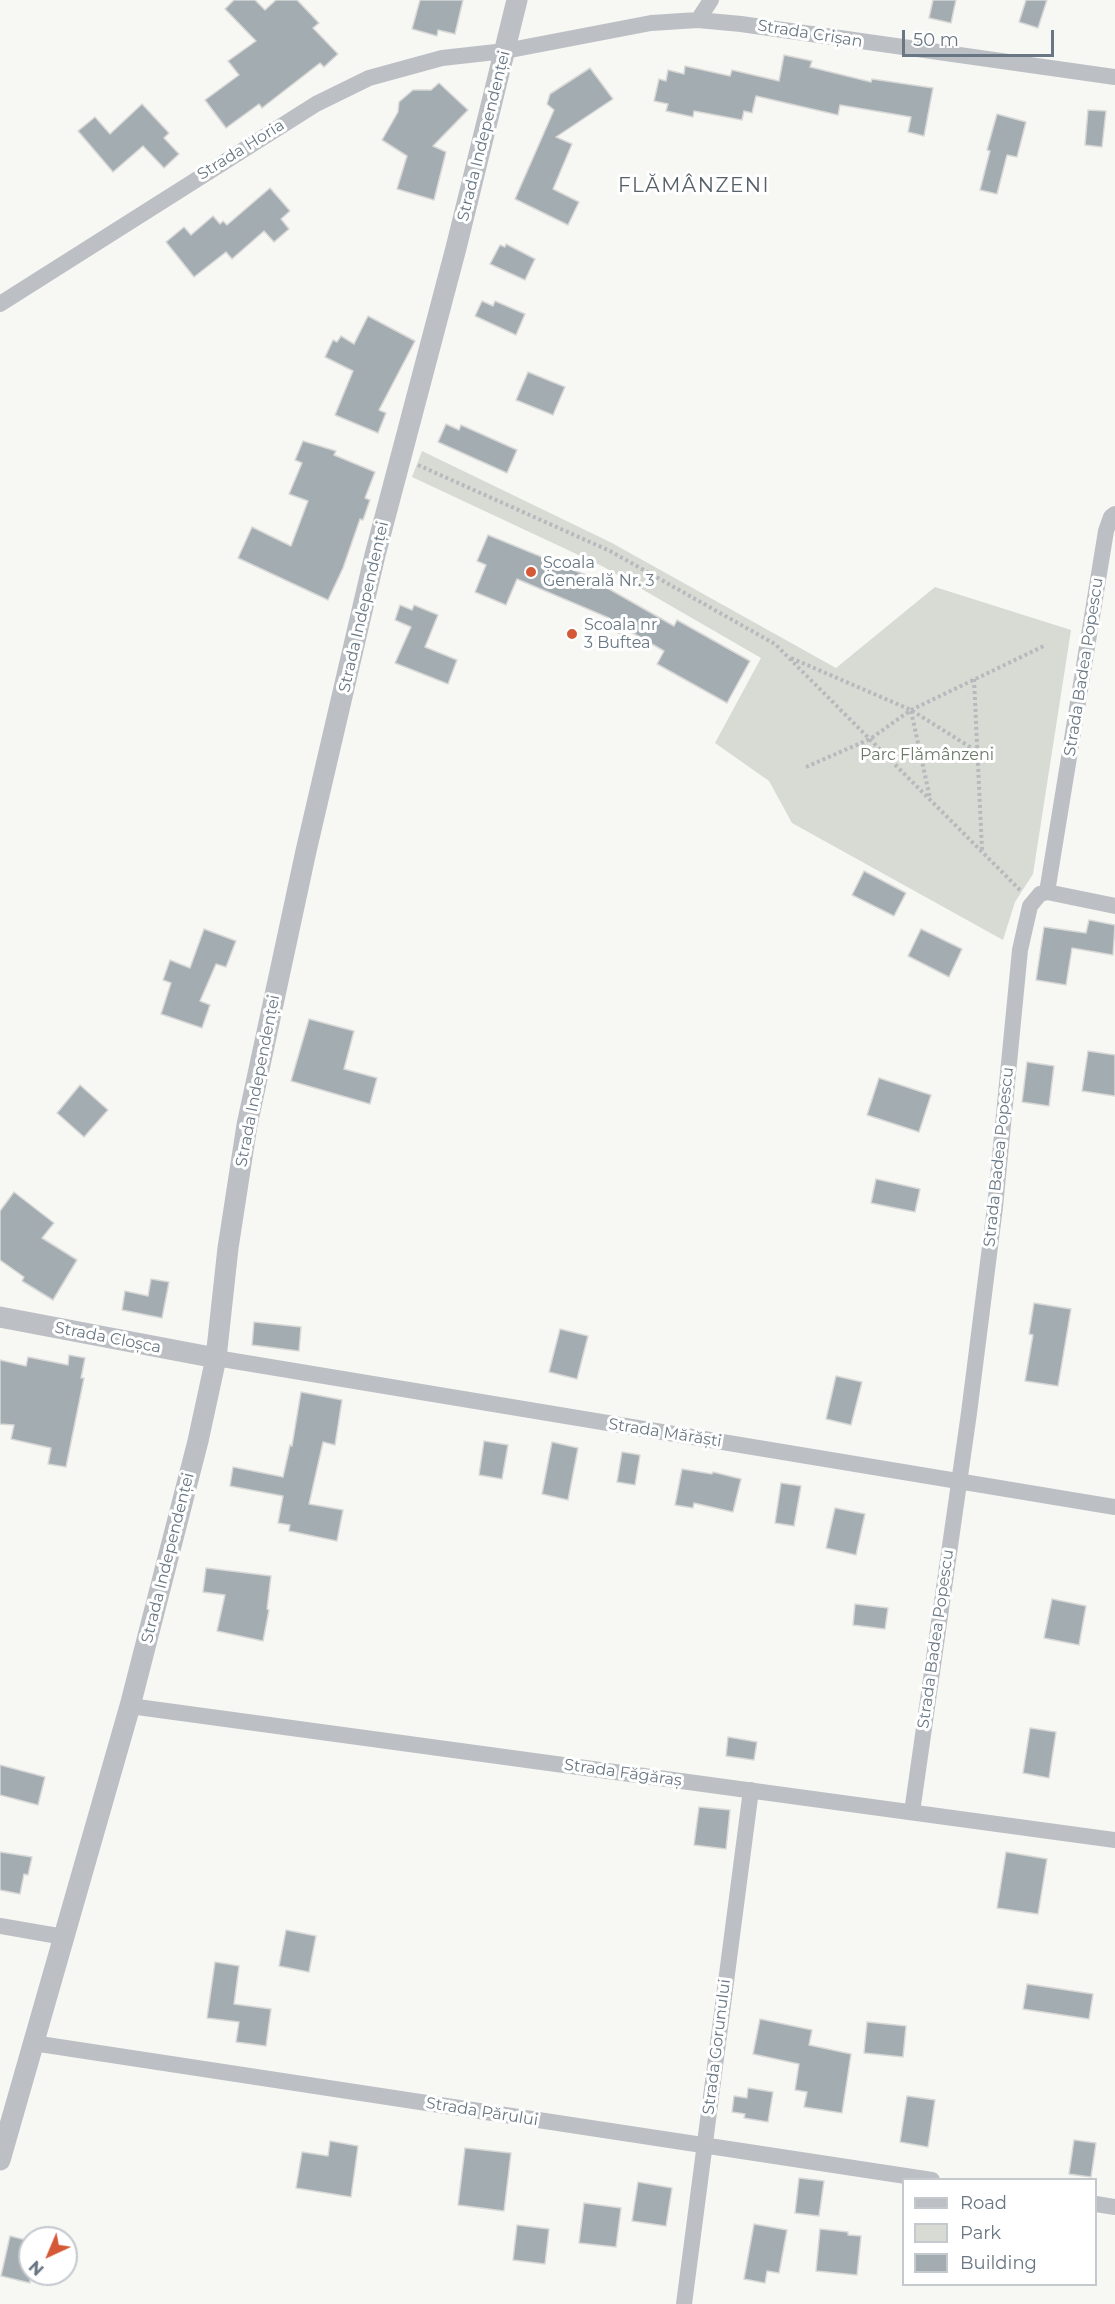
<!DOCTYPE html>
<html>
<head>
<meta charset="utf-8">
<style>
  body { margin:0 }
  #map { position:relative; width:1115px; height:2304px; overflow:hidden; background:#f7f7f4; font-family:Montserrat,sans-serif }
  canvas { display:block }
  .legend { position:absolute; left:902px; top:2178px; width:195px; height:108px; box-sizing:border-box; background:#fff; border:2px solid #c3c9cd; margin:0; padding:8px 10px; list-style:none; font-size:18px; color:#687783 }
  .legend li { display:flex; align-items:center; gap:12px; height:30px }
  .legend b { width:30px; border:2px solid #c3c9cd }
  .north { position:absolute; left:18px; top:2226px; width:60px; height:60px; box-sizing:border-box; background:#fff; border:2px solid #c3c9cd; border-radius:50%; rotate:224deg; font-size:16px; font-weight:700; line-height:24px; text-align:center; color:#687783 }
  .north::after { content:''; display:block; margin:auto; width:21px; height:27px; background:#d55936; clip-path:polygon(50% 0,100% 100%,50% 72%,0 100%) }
  .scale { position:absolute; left:902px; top:30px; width:152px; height:27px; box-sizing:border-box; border:3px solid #687783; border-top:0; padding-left:8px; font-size:18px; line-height:21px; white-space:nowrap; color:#687783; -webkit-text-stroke:4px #fff; paint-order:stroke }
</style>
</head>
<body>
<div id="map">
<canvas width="1115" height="2304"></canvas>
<ul class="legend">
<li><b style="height:8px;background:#bcc0c4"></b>Road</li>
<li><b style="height:16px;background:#d7dbd4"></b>Park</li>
<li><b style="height:16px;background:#a3acb1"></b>Building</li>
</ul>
<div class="north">N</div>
<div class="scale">50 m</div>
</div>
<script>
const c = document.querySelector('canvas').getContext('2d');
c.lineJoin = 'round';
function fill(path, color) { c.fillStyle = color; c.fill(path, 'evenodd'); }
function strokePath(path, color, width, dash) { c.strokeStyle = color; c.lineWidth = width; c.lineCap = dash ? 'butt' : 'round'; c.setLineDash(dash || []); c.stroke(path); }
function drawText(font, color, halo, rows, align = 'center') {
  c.font = font + ' Montserrat,sans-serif'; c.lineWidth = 6; c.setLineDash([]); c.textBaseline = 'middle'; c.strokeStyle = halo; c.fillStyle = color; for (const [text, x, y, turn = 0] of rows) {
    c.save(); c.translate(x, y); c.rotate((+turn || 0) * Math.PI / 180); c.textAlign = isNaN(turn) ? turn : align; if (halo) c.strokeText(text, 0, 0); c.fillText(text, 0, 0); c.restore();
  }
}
fill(new Path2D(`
  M422 451 612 543 836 668 935 587 1071 630 1033 874 1015 902 1003 940 792 823 769 781 715 743 761 658 602 566 412 477Z`), '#d7dbd4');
const building = new Path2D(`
  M234 0H255L265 10 276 0H297L319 23 313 28 338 54 324 67 320 63 262 108 259 104 226 128 205 100 239 75 228 61 256 41 225 9Z
  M420 0H463L455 34 438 30 437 36 412 29Z
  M933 0H956L951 23 929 18Z
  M1026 0H1047L1038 28 1019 22Z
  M784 55 812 61 810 67 871 82 872 79 933 88 924 136 908 132 911 117 840 105 838 115 756 96 752 113 744 111 742 120 694 111 693 117 666 111 668 104 654 101 659 79 666 81 668 70 684 74 685 66 730 76 732 70 779 81Z
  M590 68 613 99 556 137 572 144 553 189 579 202 568 225 515 199 554 110 547 104 550 94Z
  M439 83 468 110 433 146 446 152 434 200 397 189 407 156 382 140 398 112 399 102 413 90H431Z
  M142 104 169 133 164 138 179 154 164 168 143 146 113 172 78 131 95 117 110 134Z
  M1088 110 1106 111 1102 147 1085 145Z
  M997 114 1026 122 1017 157 1007 155 997 194 980 190 990 151 987 150Z
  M270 188 290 211 281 219 289 229 274 242 264 231 232 259 226 252 194 277 166 242 184 227 191 235 213 216 220 224 223 221 227 225Z
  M506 244 535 259 525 280 490 264 500 245 505 247Z
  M482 301 493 306 495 301 525 314 516 335 475 316Z
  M368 316 415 341 379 410 386 413 378 433 335 415 353 371 325 357 333 340 337 342 341 336 354 344Z
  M528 372 565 387 553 415 516 400Z
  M446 424 459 430 461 425 517 450 507 473 438 442Z
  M303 441 336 451 334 455 375 472 365 498 370 500 363 520 360 519 343 568 328 600 238 558 252 527 291 546 308 501 289 494 302 463 295 460Z
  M488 535 603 582 602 585 674 626 677 620 750 661 727 703 657 664 664 651 626 629 622 635 604 625 609 618 517 579 506 605 475 592 486 565 477 561Z
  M400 605 412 610 414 605 438 615 425 647 457 660 448 684 395 663 411 627 395 620Z
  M864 871 906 893 894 916 852 895Z
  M1089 920 1115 925 1113 955 1072 948 1066 985 1036 980 1044 927 1086 933Z
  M204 929 236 941 226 967 216 964 200 1001 210 1005 202 1028 161 1014 171 983 163 980 170 960 190 968Z
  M921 929 962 949 949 977 908 956Z
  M309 1019 354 1031 344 1069 377 1078 370 1104 291 1081Z
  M1088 1051 1115 1055V1096L1082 1091Z
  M1027 1062 1054 1066 1049 1106 1022 1102Z
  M879 1078 931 1095 919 1132 867 1115Z
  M80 1085 108 1110 84 1137 57 1113Z
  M876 1179 920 1189 915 1212 871 1203Z
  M14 1192 54 1223 42 1238 77 1260 53 1300 22 1281 24 1277 0 1260V1211Z
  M151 1279 169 1282 162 1318 122 1310 125 1291 148 1296Z
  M1034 1303 1071 1309 1058 1386 1025 1381 1033 1335 1029 1334Z
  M254 1322 301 1327 299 1351 252 1345Z
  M560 1329 588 1336 577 1379 549 1372Z
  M69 1355 85 1358 81 1378H84L66 1467 48 1464 51 1448 11 1439 14 1425 0 1424V1360L26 1366 28 1357 68 1365Z
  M836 1376 862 1382 851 1425 826 1419Z
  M301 1392 342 1400 335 1445 323 1442 309 1504 343 1510 337 1541 289 1531 290 1525 278 1523 283 1496 230 1486 233 1467 283 1477 290 1445 292 1446Z
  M484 1441 508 1445 502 1479 479 1475Z
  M552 1442 578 1448 568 1500 542 1494Z
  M622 1452 640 1455 635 1485 617 1482Z
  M682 1469 712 1474 713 1472 741 1479 733 1512 694 1503 693 1508 675 1505Z
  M781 1483 801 1486 794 1526 775 1523Z
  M835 1508 865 1514 856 1555 826 1548Z
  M206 1568 271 1576 267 1609 269 1610 263 1641 217 1631 225 1595 203 1592Z
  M1052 1599 1086 1606 1079 1645 1044 1638Z
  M855 1604 888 1608 885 1629 853 1625Z
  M1030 1728 1056 1732 1049 1778 1023 1773Z
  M728 1737 757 1742 754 1760 726 1756Z
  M0 1765 45 1777 38 1805 0 1795Z
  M699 1807 730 1810 726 1849 694 1845Z
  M0 1852 32 1857 28 1875 24 1874 20 1894 0 1890Z
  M1006 1852 1047 1859 1038 1914 997 1908Z
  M286 1930 316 1936 309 1972 279 1966Z
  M215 1962 239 1966 234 2004 271 2009 266 2046 236 2042 239 2022 207 2018Z
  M1027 1984 1093 1994 1089 2019 1023 2009Z
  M760 2019 812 2030 809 2045 851 2054 842 2113 804 2107 807 2092 795 2090 799 2064 753 2054Z
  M867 2022 906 2026 903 2057 864 2053Z
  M748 2088 773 2092 768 2122 744 2118 745 2114 732 2112 734 2096 747 2098Z
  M907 2096 935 2100 928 2147 900 2142Z
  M1074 2140 1096 2143 1091 2177 1069 2174Z
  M330 2141 358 2146 351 2197 296 2188 302 2152 328 2156Z
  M465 2148 511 2153 504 2211 458 2205Z
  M799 2178 824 2181 819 2216 795 2213Z
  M638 2182 672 2188 666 2226 632 2221Z
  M584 2203 621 2208 616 2247 579 2243Z
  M754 2224 787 2230 779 2273 767 2271 765 2283 744 2279Z
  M517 2225 549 2229 545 2264 513 2260Z
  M820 2229 848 2232V2235L861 2236 857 2275 816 2271Z
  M10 2236 30 2241V2283L1 2276Z`);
fill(building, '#a3acb1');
strokePath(building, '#d8d8d7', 1.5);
strokePath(new Path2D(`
  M418 465 610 551 775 644 1021 891
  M791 658 911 710 978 752
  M974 679 982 850
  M911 711 930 798
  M806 767 870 739 911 710 1046 645`), '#b7babd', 4, [3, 3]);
strokePath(new Path2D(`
  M698 20 711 0
  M0 304 316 104 369 78 442 58 505 51 651 23 698 20 741 24 1115 77
  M1047 892 1106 531 1111 517 1115 514
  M1047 892 1115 906
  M216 1358 1115 1507
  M130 1706 1115 1840
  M912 1812 969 1413 995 1207 1020 950 1030 906 1040 894 1047 892
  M0 1926 64 1937
  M33 2043 932 2180
  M1096 2204 1115 2207
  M684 2304 751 1790`), '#bcc0c4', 16);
strokePath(new Path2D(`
  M0 1317 216 1358
  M0 2160 130 1706 198 1441 216 1358 228 1248 247 1125 306 851 375 555 456 248 517 0`), '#bcc0c4', 21);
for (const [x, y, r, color] of [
  [531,572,6,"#d55936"],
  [572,634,6,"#d55936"]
]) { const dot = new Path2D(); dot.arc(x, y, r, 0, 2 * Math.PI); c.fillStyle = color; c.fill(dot); strokePath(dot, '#fff', 2); }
drawText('16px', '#687783', '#fff', [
  ["Strada Crișan",810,34,9],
  ["Strada Independenței",484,136,-76],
  ["Strada Horia",241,150,-32],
  ["Strada Independenței",364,607,-77],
  ["Strada Badea Popescu",1084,667,-81],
  ["Strada Independenței",258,1081,-79],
  ["Strada Badea Popescu",999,1157,-84],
  ["Strada Cloșca",108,1338,11],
  ["Strada Mărăști",665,1433,9],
  ["Strada Independenței",168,1558,-76],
  ["Strada Badea Popescu",936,1639,-82],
  ["Strada Făgăraș",623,1773,8],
  ["Strada Gorunului",717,2047,-83],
  ["Strada Părului",482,2112,9]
]);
drawText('16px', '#687783', '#fff', [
  ["Școala",543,563],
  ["Generală Nr. 3",543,581],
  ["Scoala nr",584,625],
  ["3 Buftea",584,643]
], 'left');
drawText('16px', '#6b7a67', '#fff', [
  ["Parc Flămânzeni",927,755]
]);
c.letterSpacing = '1.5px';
drawText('20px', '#566068', '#fff', [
  ["FLĂMÂNZENI",694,186]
]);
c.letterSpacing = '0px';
</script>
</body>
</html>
